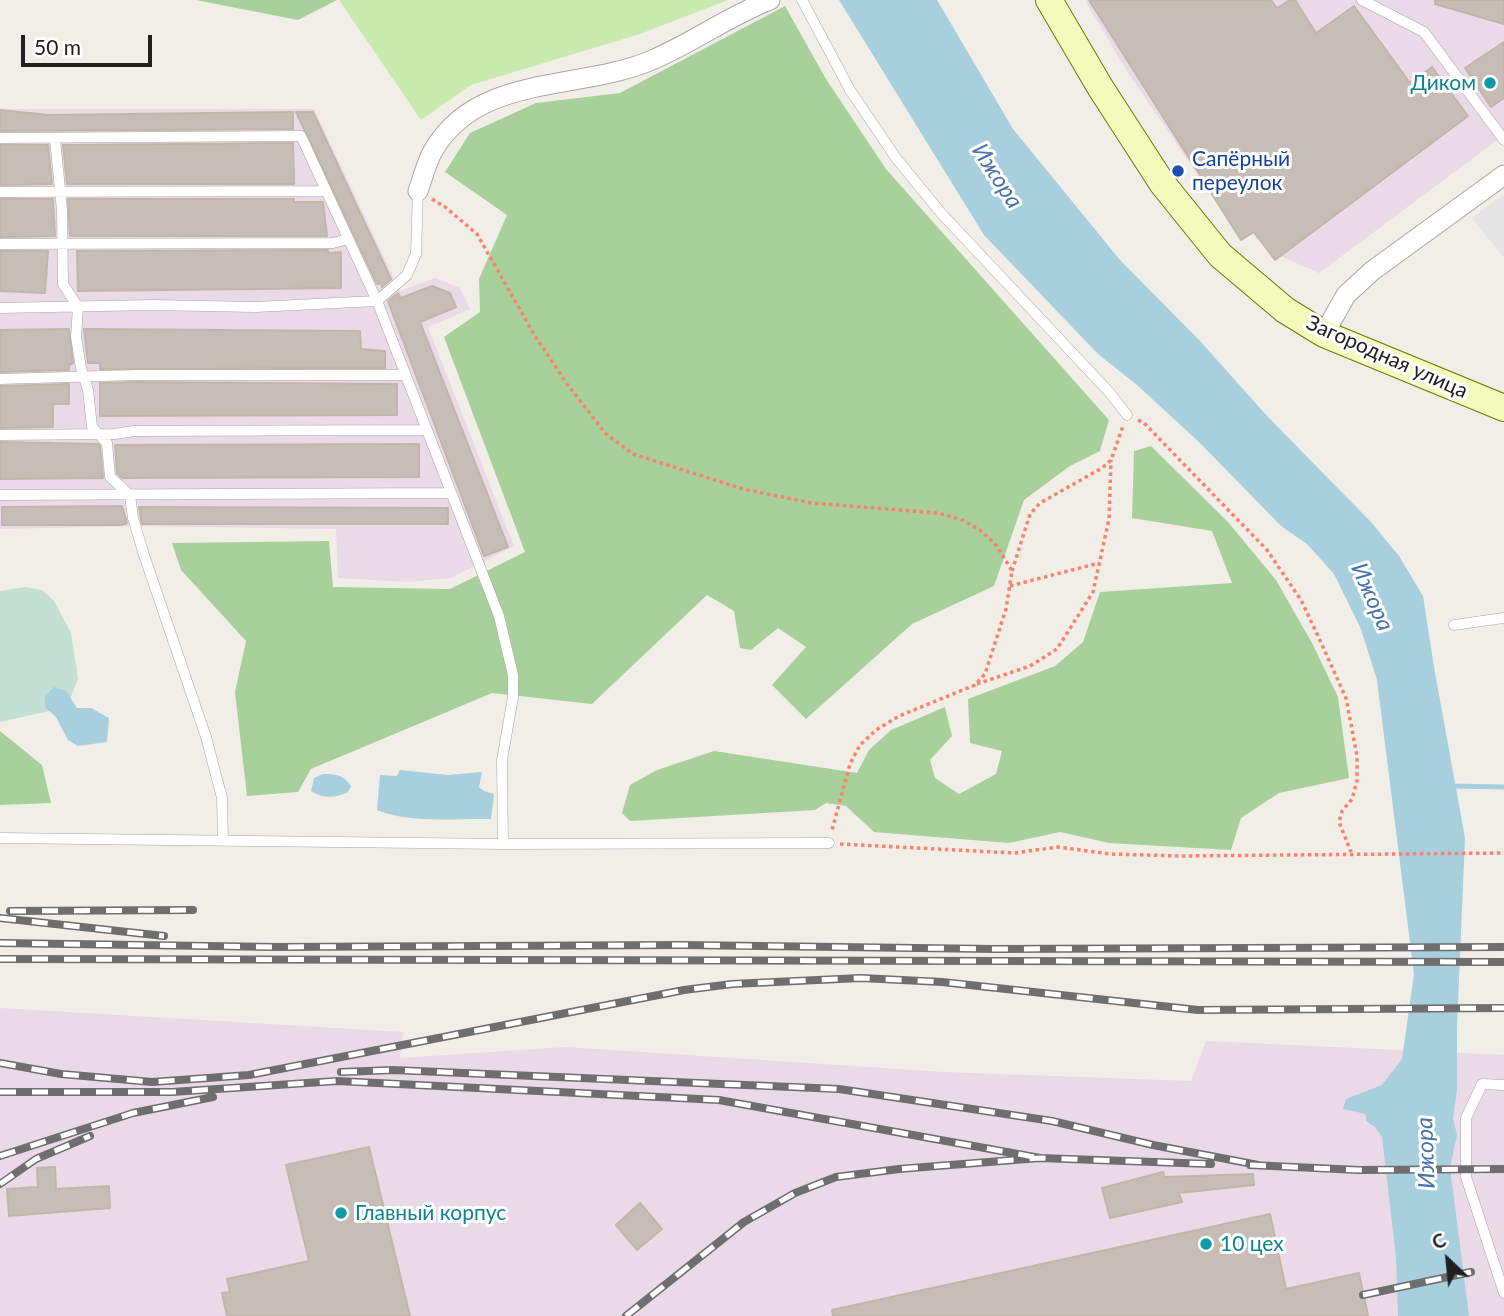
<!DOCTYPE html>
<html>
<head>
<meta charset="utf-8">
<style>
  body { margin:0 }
  #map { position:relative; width:1504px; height:1316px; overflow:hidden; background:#f1eee7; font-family:Lato,sans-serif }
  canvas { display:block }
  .north { position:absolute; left:1413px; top:1225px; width:70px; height:70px; -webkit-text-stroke:5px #fff; paint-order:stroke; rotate:334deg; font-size:19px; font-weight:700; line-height:28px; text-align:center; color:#202020 }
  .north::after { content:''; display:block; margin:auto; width:24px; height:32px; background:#202020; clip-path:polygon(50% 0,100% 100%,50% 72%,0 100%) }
  .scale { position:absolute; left:21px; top:35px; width:131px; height:32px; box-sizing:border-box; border:4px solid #202020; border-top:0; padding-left:9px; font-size:21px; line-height:24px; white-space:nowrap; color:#202020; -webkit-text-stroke:5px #fff; paint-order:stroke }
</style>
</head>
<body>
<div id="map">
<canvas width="1504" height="1316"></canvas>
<div class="north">С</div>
<div class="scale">50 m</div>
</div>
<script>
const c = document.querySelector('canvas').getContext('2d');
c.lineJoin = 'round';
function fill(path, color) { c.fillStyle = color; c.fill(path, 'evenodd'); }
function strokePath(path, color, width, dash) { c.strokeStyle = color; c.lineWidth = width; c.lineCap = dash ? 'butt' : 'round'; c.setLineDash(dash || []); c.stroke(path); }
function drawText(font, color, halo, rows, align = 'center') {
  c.font = font + ' Lato,sans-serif'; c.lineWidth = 6; c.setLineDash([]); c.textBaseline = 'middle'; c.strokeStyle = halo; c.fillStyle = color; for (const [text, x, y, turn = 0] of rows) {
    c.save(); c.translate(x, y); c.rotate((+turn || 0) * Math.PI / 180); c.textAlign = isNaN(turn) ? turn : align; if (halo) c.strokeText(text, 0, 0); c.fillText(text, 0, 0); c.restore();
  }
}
fill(new Path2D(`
  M1085 0H1504V135L1319 273 1269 251 1209 191 1126 70Z
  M0 109H314L400 291 435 278 460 288 470 309 428 327 514 546 451 578 408 582 338 578 336 529 136 526 0 529Z
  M0 1008 403 1032 400 1058 566 1047 944 1072 1191 1081 1206 1041 1504 1055V1316H0Z`), '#ead9e6');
fill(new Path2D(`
  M339 0H728L640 34 471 85 421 120Z`), '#c8ebad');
fill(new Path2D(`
  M196 0H337L298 20Z
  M785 6 826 79 886 169 1109 420 1100 451 1070 466 1024 500 994 586 912 624 806 719 772 685 806 647 778 628 751 650 740 648 734 611 707 595 592 704 492 693 311 769 298 792 247 796 235 692 246 641 181 570 172 543 329 541 333 587 450 589 525 552 444 337 480 312 479 279 507 215 445 172 470 133 536 103 620 93Z
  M1151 446 1228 522 1276 580 1312 643 1338 697 1349 778 1279 793 1241 818 1231 850 1109 843 1060 832 1009 843 874 832 846 806 826 803 815 810 630 821 622 813 630 785 657 770 714 751 857 773 869 750 891 730 945 707 952 736 930 760 935 778 959 794 996 774 1002 751 970 743 968 699 1055 666 1083 642 1100 592 1232 583 1212 531 1132 518 1134 451Z
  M0 731 42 765 51 803 0 805Z`), '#a8d09b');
fill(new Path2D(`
  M25 587 42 590 54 601 71 633 78 679 67 707 0 722V591Z`), '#c4dfd4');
fill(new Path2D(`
  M1504 194V258L1472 218Z`), '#e4e4e4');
fill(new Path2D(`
  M839 0H937L1013 129 1120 260 1200 341 1268 417 1371 522 1399 556 1423 596 1434 667 1465 838 1457 1027V1090L1453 1118 1457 1135 1450 1167 1469 1316H1398L1396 1257 1382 1137 1375 1127 1366 1121V1114L1343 1109 1346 1099 1382 1085 1402 1059 1414 974 1377 680 1361 629 1334 574 1307 544 1281 526 1200 443 1137 385 1098 354 984 235Z
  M54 687 66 691 77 708H91L109 718 107 742 78 746 68 740 56 717 45 707V696Z
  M400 770 448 775 482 772 479 787 484 791 494 794 491 819C455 818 411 824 377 810L380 775 397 776Z
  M323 774C337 774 343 775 351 786L348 792C336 798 323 799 311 791L314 778Z`), '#a7cfde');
strokePath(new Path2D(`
  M1451 786 1504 787`), '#a7cfde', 5);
const building = new Path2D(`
  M1089 0H1271L1277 8 1290 0H1295L1316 33 1354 6 1410 83 1432 67 1468 116 1275 260 1254 232 1241 240Z
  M1435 0H1504V24L1435 4Z
  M1504 42V98L1491 107 1465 68Z
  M0 110 48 115 293 112V129L0 131Z
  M296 112H313L391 279 382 287 381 283 377 284Z
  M293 143 294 184H67L63 145Z
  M0 145H48L52 184 0 185Z
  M0 199H53L55 236 0 237Z
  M68 199H294V202H323L327 236H70Z
  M328 250V253L341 252V288L78 291 77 251Z
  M0 251H48L45 293 0 291Z
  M432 286 450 293 456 307 420 322 508 547 484 556 388 301 398 293 401 298Z
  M69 329 73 363 69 365V370L0 372V330Z
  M84 329 360 331 361 349 385 351V368L100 369V363H88Z
  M136 382 397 384V415L100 416V383Z
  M69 384V404H53V427L0 428V386Z
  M0 442 98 444 100 446 103 478 0 479Z
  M419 444V477L122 478 117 473 115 445Z
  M122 506 127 523 122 525H2V507Z
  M139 507 448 508V524H142Z
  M369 1147 410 1316H227L222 1293 230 1292 227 1279 309 1261 286 1165Z
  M55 1167 56 1189 109 1186 110 1208 9 1216 7 1189 38 1187 37 1168Z
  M1163 1172 1164 1177 1253 1174 1254 1185 1179 1193 1182 1202 1110 1218 1102 1188Z
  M640 1203 662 1229 637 1250 616 1225Z
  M1270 1214 1286 1289 1359 1273 1368 1316H833L832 1310Z`);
fill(building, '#c6beb6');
strokePath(building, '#c3b6a9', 2);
const lane = new Path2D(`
  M802 0 850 90 896 158 941 213 1110 393 1127 415
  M1362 0 1424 32 1504 140
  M0 138 301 136 377 301 499 616 513 675V697L502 760 503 844
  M55 139 62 210 63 284 78 307 76 337 81 368 88 390 92 427 107 443 110 477 130 495 133 518 144 555 206 737 222 798 223 839
  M0 192 326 191
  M0 244 333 243 348 239
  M0 308 153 305 255 307 377 301 407 275 416 254 418 191
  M0 379 136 375H405
  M0 435 115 434 134 431 426 430
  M0 495 451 493
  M1454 625 1504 618
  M0 838 503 844 829 843
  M1504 1085 1482 1084 1466 1118V1177L1504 1293`);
const street = new Path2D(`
  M418 191C423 178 426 163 433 151 477 73 581 91 652 60 692 43 729 16 770 0
  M1324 334 1346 295 1372 271 1504 175`);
const secondary = new Path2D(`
  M1049 0 1100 87 1162 183 1220 255 1285 310 1324 334 1504 408`);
strokePath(lane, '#a7a7a7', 11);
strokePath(street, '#a7a7a7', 21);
strokePath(secondary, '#687b04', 28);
strokePath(new Path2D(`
  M432 199 445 207 477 234 535 336 567 384 606 434 633 454 743 489 812 503 937 513 960 519 980 530 997 546 1012 571 1006 609 985 674 975 685 899 716 876 730 860 745 850 764 832 830
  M1138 420 1144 423 1267 550 1301 600 1318 636 1346 698 1357 756V781L1352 799 1342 811 1339 822 1351 852
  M1012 571 1030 514 1040 503 1102 468 1111 460 1123 426
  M1010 586 1099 563
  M977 684 1030 666 1057 649 1093 592 1109 519 1111 460
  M840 844 1014 853 1058 847 1110 854 1181 856 1504 853`), '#fb836e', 3.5, [3.5, 3.5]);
strokePath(lane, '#fff', 10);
strokePath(street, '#fff', 19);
strokePath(secondary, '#f4fabb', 26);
const rail = new Path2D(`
  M10 911 193 910
  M0 918 164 936
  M0 943 277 947 681 945 995 949 1504 947
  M0 959 1504 962
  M0 1063 61 1074 152 1082 249 1075 684 990 732 984 861 978 942 982 1198 1010 1504 1008
  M341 1072 393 1070 839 1089 1052 1121 1153 1145 1258 1165
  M0 1092H172L337 1081 719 1100 1040 1158
  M0 1156 133 1113 213 1097
  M1250 1165 1359 1170 1504 1169
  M0 1184 36 1159 90 1136
  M1363 1295 1471 1272
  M626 1316 744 1222 795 1193 836 1177 899 1169 1040 1158 1211 1164`);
strokePath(rail, '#6e6e6e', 8);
strokePath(rail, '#fff', 5, [16]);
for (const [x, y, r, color] of [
  [1490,83,7,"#0f9aa8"],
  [1178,171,7,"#1a4fb4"],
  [341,1213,7,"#0f9aa8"],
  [1206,1244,7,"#0f9aa8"]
]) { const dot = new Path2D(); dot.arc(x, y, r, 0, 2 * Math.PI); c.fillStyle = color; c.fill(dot); strokePath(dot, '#fff', 2.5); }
drawText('21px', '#0d838f', '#fff', [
  ["Диком",1476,83,"right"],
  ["Главный корпус",355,1213],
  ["10 цех",1220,1244]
], 'left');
drawText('21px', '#164399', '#fff', [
  ["Сапёрный",1192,159],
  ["переулок",1192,183]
], 'left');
drawText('21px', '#202020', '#fff', [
  ["Загородная улица",1387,357,24]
]);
drawText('italic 23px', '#4874aa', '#fff', [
  ["Ижора",997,176,57],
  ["Ижора",1372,597,66],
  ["Ижора",1426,1153,-92]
]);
</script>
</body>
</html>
